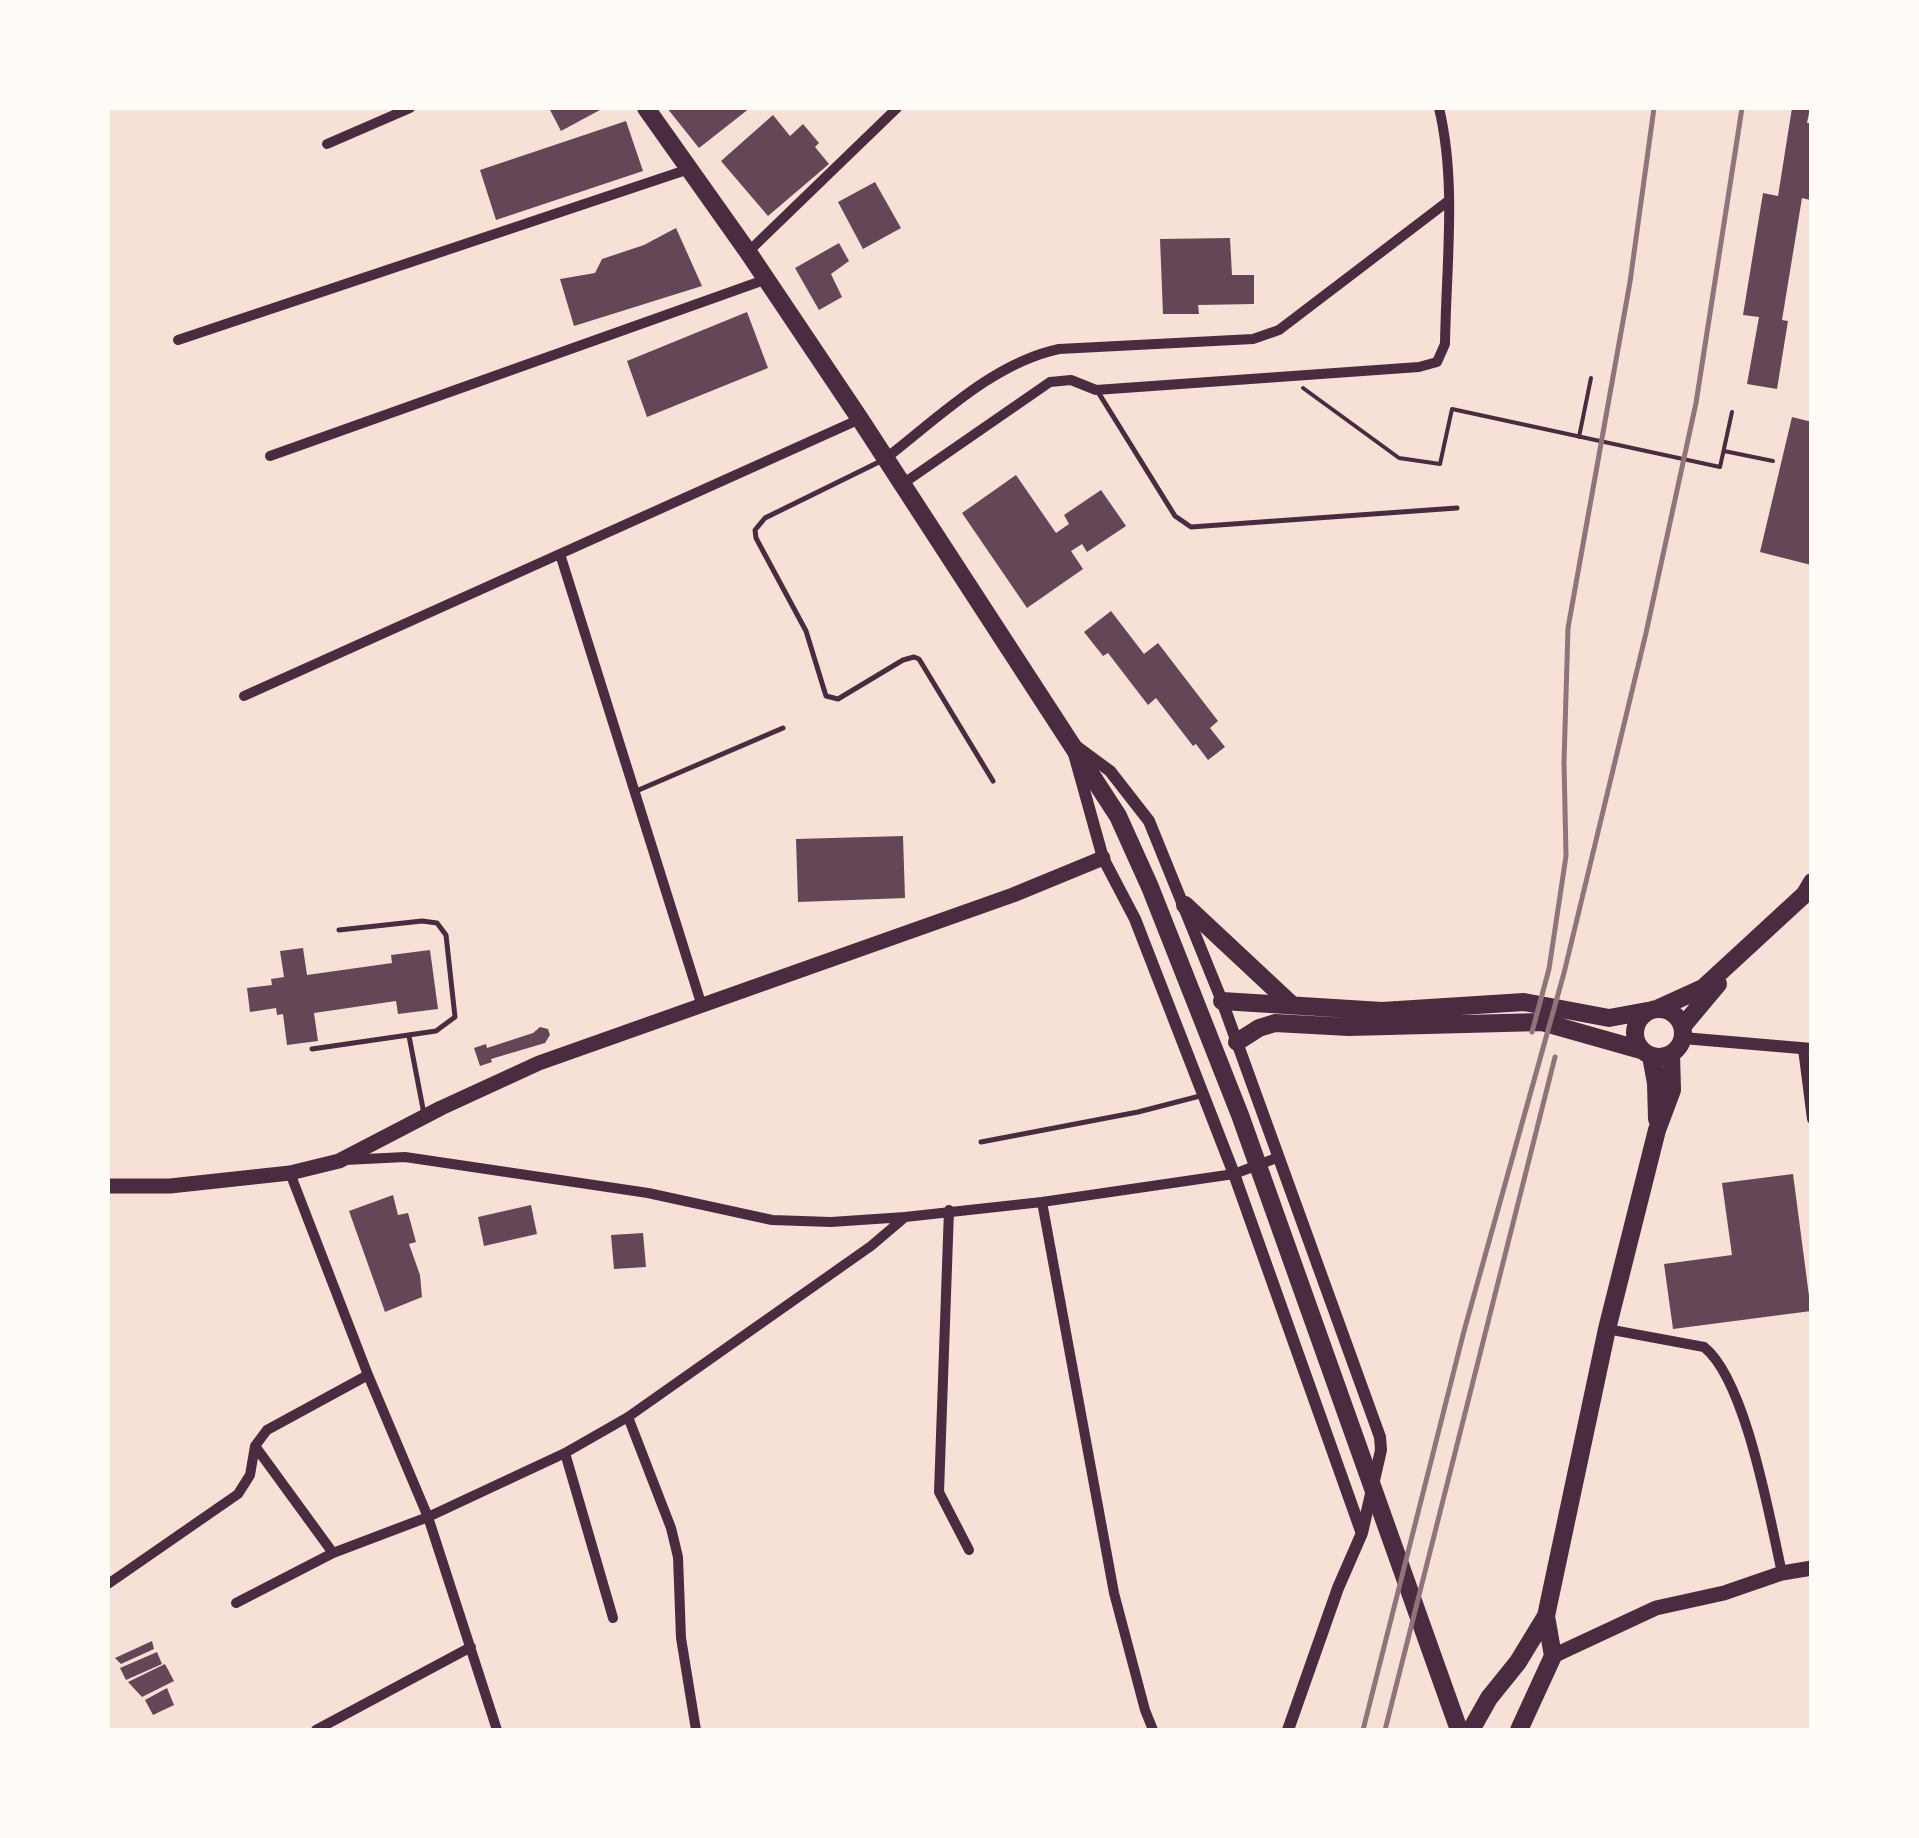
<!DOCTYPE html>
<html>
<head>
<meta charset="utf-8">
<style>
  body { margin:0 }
  #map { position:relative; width:1919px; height:1838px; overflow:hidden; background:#f7e1d7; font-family:Inter,sans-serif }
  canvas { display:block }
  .frame { position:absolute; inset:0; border:110px solid #fffaf5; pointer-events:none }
</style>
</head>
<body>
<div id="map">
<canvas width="1919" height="1838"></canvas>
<div class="frame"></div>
</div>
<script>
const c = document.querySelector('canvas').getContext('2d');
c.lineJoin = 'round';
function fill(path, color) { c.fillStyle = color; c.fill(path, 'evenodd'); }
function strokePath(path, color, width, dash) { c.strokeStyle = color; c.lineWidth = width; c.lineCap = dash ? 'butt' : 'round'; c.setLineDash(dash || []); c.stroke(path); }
fill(new Path2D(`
  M549 108H598L600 110 561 131Z
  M667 108H750L699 148Z
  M1792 108H1810L1807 123H1812V192L1810 200 1802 198 1782 320 1788 321 1777 389 1747 384 1759 317 1743 315 1763 193 1778 196Z
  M773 115 790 136 803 124 819 143 815 147 829 164 768 216 721 161Z
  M626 121 643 171 496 220 480 170Z
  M875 182 901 228 863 249 838 202Z
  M676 228 702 286 574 326 560 279 595 273 602 259 644 245Z
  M1230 238 1232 275H1254V304L1198 305 1199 314H1163L1160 239Z
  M839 243 849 261 831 274 842 297 819 310 795 268Z
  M747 312 768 368 647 417 627 361Z
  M1792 417 1812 422 1811 565 1760 552Z
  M1016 475 1056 533 1069 524 1064 515 1101 490 1126 526 1087 552 1082 544 1071 551 1083 569 1027 608 962 513Z
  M1111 611 1144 654 1158 643 1218 721 1210 728 1225 747 1208 760 1196 744 1193 746 1156 698 1148 705 1108 653 1103 656 1084 632Z
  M903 836 905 898 798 902 796 839Z
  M303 948 307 975 392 963 391 955 430 950 438 1009 398 1014 396 1001 314 1013 318 1041 287 1045 283 1014 277 1015 276 1008 250 1012 247 988 272 985 271 979 284 977 280 951Z
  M540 1027 548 1029 550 1035 545 1043 491 1059 492 1062 480 1066 474 1048 486 1044 487 1048 533 1033Z
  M1793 1174 1811 1311 1673 1329 1664 1264 1732 1255 1722 1183Z
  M393 1195 398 1215 408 1213 416 1242 409 1244 420 1275 422 1297 385 1312 349 1211Z
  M531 1205 537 1234 484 1246 478 1217Z
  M643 1233 646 1267 614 1269 611 1235Z
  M152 1641 154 1649 121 1664 115 1658Z
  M157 1652 162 1664 126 1680 120 1668Z
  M165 1664 174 1681 142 1697 128 1682Z
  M167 1688 174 1705 153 1715 145 1700Z`), '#644757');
strokePath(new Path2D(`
  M1303 388 1399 458 1440 464 1452 409 1720 467 1732 412
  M1579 437 1591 378
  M1724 451 1773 461`), '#4a2c40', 4);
strokePath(new Path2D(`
  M1098 392 1175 516 1191 527 1457 508
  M881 461 765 518 755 530 756 538 806 631 826 696 838 699 903 660 914 657 919 659 993 781
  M634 792 783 728
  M409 1036 424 1114
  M312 1049 436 1031 455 1017 446 935 437 923 422 921 339 930
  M981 1142 1138 1112 1200 1096`), '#4a2c40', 5);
strokePath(new Path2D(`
  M327 144 410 108
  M748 252 897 108
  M178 340 689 169
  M270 456 767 279
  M885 459C938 418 993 363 1059 349L1253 339 1279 330 1447 202
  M901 485 1050 382 1071 380 1096 390 1419 367 1437 362 1445 344C1446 267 1457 183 1439 108
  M560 554 701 1003
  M244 696 860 419
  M1803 1049 1812 1119
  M345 1160 405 1157 648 1193 772 1220 831 1222 905 1217 1042 1202 1234 1174 1279 1157
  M290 1173 368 1375 428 1517 497 1730
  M1042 1202 1114 1593 1145 1710 1153 1730
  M949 1210 939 1492 969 1550
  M1607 1329 1704 1347C1746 1380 1770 1520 1782 1573
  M628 1417 671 1528 678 1557 681 1638 696 1730
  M255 1446 333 1553
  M565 1453 613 1618
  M108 1584 238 1494 250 1475 255 1446 267 1430 368 1375
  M236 1603 333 1553 428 1517 565 1453 628 1417 871 1246 904 1218
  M316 1730 471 1647`), '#4a2c40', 10);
strokePath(new Path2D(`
  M1076 746 1110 771 1149 821 1222 1001 1380 1437 1381 1450 1362 1533 1338 1588 1288 1730
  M1074 754 1103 858 1135 919 1234 1174 1361 1531
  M1683 1038 1812 1049`), '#4a2c40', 12);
strokePath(new Path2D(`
  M108 1186H170L290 1173 339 1161 441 1108 539 1063 1013 895 1103 858
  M1553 1656 1656 1608 1724 1593 1782 1573 1812 1568`), '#4a2c40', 15);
strokePath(new Path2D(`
  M646 108 748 252 860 419 1118 816 1150 887 1240 1115 1459 1730
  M1185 905 1292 1005
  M1222 1001 1382 1011 1524 1002 1609 1018 1647 1011
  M1659 1008 1703 988 1805 894 1812 882
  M1635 1033a24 24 0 1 1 48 0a24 24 0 1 1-48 0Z
  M1682 1027 1718 984
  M1237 1042 1259 1028 1275 1023 1349 1027 1542 1022 1641 1050
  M1651 1056 1656 1083 1657 1119
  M1471 1730 1489 1698 1518 1662 1546 1616 1607 1329 1657 1130 1672 1090 1671 1054
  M1519 1730 1553 1656 1546 1616`), '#4a2c40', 18);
strokePath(new Path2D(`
  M1532 1032 1549 969 1566 856 1564 762 1568 628 1630 282 1654 108
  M1363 1730 1464 1331 1564 973 1646 633 1696 403 1742 108
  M1385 1730 1555 1057`), '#8f747c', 5);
</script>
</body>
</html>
